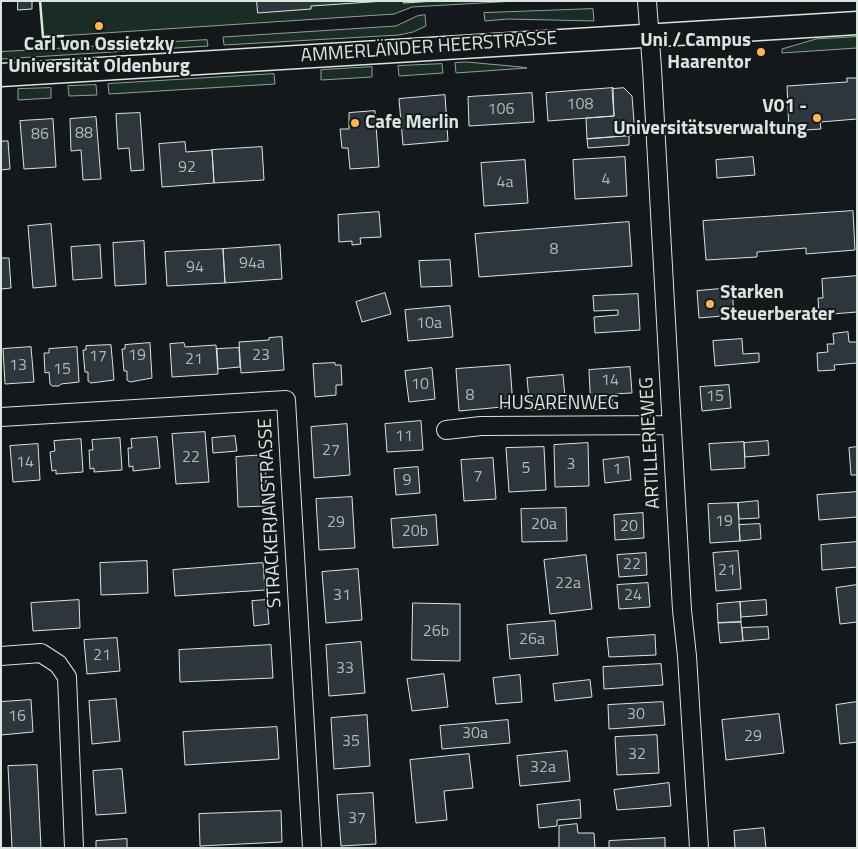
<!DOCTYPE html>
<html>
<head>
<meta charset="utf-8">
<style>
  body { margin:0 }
  #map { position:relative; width:858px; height:849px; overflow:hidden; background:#14181c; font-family:"Titillium Web",sans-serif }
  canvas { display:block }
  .frame { position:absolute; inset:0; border:2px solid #d8e6dc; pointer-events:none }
</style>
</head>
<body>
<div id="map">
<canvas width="858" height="849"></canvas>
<div class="frame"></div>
</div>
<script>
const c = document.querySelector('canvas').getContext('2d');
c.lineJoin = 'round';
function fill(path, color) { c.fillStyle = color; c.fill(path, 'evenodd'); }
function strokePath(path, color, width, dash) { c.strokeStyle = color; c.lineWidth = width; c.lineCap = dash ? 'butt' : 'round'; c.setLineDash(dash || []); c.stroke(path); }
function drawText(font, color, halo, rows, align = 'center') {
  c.font = font + ' "Titillium Web",sans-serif'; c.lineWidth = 4; c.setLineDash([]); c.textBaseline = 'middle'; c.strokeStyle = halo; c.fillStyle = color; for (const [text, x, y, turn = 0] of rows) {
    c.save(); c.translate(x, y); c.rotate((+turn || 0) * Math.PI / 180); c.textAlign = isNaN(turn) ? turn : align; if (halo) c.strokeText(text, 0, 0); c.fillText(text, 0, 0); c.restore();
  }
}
const green = new Path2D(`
  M41 1H516L412 7 394 14 43 37Z
  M593 9 594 21 508 19 485 21 484 13Z
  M425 15 426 26 413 32 399 35 224 45 223 37 396 26 417 16Z
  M857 37V48L782 53V49L816 39Z
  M207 40 208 46 1 59V52Z
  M467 62 521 67 527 68 456 73 455 63Z
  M442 64 443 73 399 76 398 66Z
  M372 67V77L321 80V70Z
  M274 74 275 84 109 94 108 84Z
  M96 85 97 95 69 96 68 86Z
  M51 88V98L18 100V89Z`);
fill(green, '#1a2d24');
strokePath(green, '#939e99', 1);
const building = new Path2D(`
  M18 1H32V9L18 10Z
  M257 1H385L311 6V9L258 13Z
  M404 1H435L404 3Z
  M847 78H857V119L820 122 821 129 789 131 787 86 847 82Z
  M613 88 614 116 548 121 546 93Z
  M624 88 632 96 635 135 587 139 586 118 614 116 612 89Z
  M532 93 534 122 469 126 468 97Z
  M445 95 448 141 403 145 399 99Z
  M375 111 379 167 350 169 348 148H342L340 129H349V113Z
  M140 113 144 170 131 171 129 148 118 149 116 114Z
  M96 117 101 179 83 180 81 150 71 151 70 119Z
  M53 119 56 167 24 169 20 121Z
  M629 136V145L588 148 587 139Z
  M1 141H8L10 169 1 170Z
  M185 142 186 152 212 150 214 183 162 187 159 144Z
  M262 147 264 180 214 183 212 150Z
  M625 157 627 196 575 199 573 160Z
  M753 157 755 175 717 178 716 160Z
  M525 160 528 203 484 206 481 163Z
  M853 211 855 250 806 254V248L757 252V257L706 260 703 221Z
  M379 212 381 237 360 238 361 244 352 245V241L339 242 338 215Z
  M629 222 632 266 479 277 475 234Z
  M51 224 56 286 33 288 28 226Z
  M144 241 146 284 115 286 113 243Z
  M100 245 102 278 73 280 71 247Z
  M280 245 282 279 225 283 223 249Z
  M223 249 225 283 167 286 165 252Z
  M1 258H9L11 288 1 289Z
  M450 260 452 286 421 287 419 261Z
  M857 276V312L819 315 818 298H823L822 279Z
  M732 288 734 315 699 318 697 291Z
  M385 293 391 314 362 322 356 302Z
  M638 294 640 330 595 333 594 317 618 315V310L594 311 593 296Z
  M450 306 453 337 408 341 405 310Z
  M848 332 849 342H857V363L834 365 835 370 818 371 817 353 828 352 827 344H834L833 334Z
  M282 337 284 370 241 373 239 342 269 340V338Z
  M742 339 743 354 759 353V362L715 366 713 341Z
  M150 343 152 378 130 382 127 380V371H124L122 349H125V345Z
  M184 343 185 347 216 345 218 374 172 377 170 344Z
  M111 345 114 380 91 383 88 381V372H85L83 350H86V346Z
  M31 347 34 382 5 384 3 349Z
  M77 347 79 382 61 384 59 386H52L50 384 49 372 45 373 44 353H49V349Z
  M239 348 240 367 218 369 217 349Z
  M335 363V365H341L342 385H336V395L315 397 313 364Z
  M510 365 513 406 459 411 456 369Z
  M630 367 632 393 612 394 613 408 591 410 589 370Z
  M432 368 435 399 409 402 405 371Z
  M563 375 566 408 530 410 527 378Z
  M729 385 731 408 702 411 700 387Z
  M421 421 423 450 387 452 385 424Z
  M347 424 350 475 314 478 311 427Z
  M205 432 209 482 176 484 172 434Z
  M235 436 237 451 213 453 212 438Z
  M157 437 160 468 133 471V466L129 467 128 448H132L131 439Z
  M120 438 122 470 94 472V468L90 469 89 450H93L92 440Z
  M81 439 83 472 56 474V470L52 471 50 452 55 451 54 441Z
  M768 441 769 455 745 457 744 443Z
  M744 442 745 468 711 470 709 444Z
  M588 443 589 486 555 487 554 445Z
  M38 444 40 480 13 482 10 446Z
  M544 447 546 490 509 492 506 448Z
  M857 447V475H851L849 448Z
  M265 455 267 506 238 507 236 457Z
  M629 457 631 480 605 483 603 460Z
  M493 458 496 499 464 501 461 460Z
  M418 467 420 493 396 495 394 469Z
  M857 492V517L819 520 817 495Z
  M352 497 355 548 319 550 316 499Z
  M758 501 759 518 739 519 738 503Z
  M738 503 740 541 710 543 708 504Z
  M566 508 567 541 522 542 521 509Z
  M643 513 644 538 615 540 614 515Z
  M436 515 438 545 393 548 391 519Z
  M760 524 761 539 740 541 739 525Z
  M857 542V567L822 570 821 545Z
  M738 551 741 589 716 591 713 553Z
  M646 553 647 575 619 577 617 555Z
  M586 555 592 609 550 614 544 560Z
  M147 561 148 593 101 595 100 563Z
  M263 563 265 590 175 596 173 570Z
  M358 569 362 620 326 623 322 572Z
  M648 583 650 607 619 609 617 585Z
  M857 585V622L840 624 836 588Z
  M79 600 80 628 33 631 31 603Z
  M267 600 269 624 254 626 252 601Z
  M766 600 767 615 741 617 740 602Z
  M740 602 741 622 718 623 717 604Z
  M413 603 460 604V661L412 660Z
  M555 621 558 655 510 659 507 625Z
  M741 622 743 641 720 643 718 623Z
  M768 627 769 639 743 641 742 628Z
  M655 635 656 655 609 657 607 638Z
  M117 638 120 671 87 674 84 640Z
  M361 642 365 693 329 696 326 645Z
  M271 645 273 678 180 682 179 650Z
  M661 664 663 685 604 689 603 667Z
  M444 674 448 707 412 711 407 679Z
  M520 675 522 702 496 704 493 678Z
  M590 680 592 697 555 701 553 684Z
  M116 699 120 741 92 744 89 701Z
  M31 700 33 732 1 735V702Z
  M663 702 665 725 609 729 608 705Z
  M857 702V742L840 744 836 705Z
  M779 714 784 753 726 760 722 720Z
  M367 715 370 766 334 769 331 718Z
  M508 720 510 743 442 749 440 726Z
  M277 727 279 759 185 765 183 732Z
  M657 735 659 773 617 775 615 737Z
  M567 751 570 781 520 786 517 756Z
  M469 754 473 788 444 791 447 820 416 823 410 760Z
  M37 765 41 848H12L8 766Z
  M122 769 126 813 96 815 93 771Z
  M669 783 671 806 617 810 614 790Z
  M373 793 376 844 341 846 337 795Z
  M580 800 581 818 557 820V826L539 828 537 805Z
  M281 811 282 842 200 846 199 814Z
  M577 824 578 833H594L595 848H559V826Z
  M764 828 766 848H735L734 831Z
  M665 838V848H609V841Z
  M127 839V848H96V841Z`);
fill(building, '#2c363c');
strokePath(building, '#d8e6dc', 1);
const minor = new Path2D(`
  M647 1 652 68 682 610 687 656 699 848
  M1 417 286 400 312 848
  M446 430 481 426 671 425
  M1 656 41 653 58 664 67 677 74 848`);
const tertiary = new Path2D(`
  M1 75 857 23`);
strokePath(minor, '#d8e6dc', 20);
strokePath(tertiary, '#d8e6dc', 25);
strokePath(minor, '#14181c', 18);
strokePath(tertiary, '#14181c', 22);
strokePath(new Path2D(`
  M43 37 63 36`), '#d8e6dc', 1, [6, 2.5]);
strokePath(new Path2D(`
  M40 1 43 37 63 36`), '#d8e6dc', 2.5);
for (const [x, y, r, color] of [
  [99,26,5,"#ffb74d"],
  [761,52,5,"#ffb74d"],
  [817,118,5,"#ffb74d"],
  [355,123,5,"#ffb74d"],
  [710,304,5,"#ffb74d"]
]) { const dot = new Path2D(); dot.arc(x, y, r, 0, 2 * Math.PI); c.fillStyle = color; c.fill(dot); strokePath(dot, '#14181c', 2); }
drawText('16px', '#adbab4', null, [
  ["108",580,105],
  ["106",501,110],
  ["88",84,134],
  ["86",40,135],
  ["92",187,168],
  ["4",606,180],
  ["4a",505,183],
  ["8",554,250],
  ["94a",252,264],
  ["94",195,268],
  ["10a",429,324],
  ["19",137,356],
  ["23",261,356],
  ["17",98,357],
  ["21",194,360],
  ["13",18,366],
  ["15",62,370],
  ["14",610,381],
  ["10",420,385],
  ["8",470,396],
  ["15",715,397],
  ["11",404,437],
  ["27",331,451],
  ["22",191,458],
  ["14",25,463],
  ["3",571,465],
  ["5",526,469],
  ["1",617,470],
  ["7",478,477],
  ["9",407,481],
  ["19",724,522],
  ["29",336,523],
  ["20a",544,525],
  ["20",629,527],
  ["20b",415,532],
  ["22",632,565],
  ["21",727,571],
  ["22a",568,584],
  ["31",342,596],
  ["24",633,596],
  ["26b",436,632],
  ["26a",532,640],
  ["21",102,656],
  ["33",345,669],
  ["30",636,715],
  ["16",17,717],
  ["30a",475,734],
  ["29",753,737],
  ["35",351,742],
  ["32",637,755],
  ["32a",543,768],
  ["37",357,819]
]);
drawText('bold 19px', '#d8e6dc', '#14181c', [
  ["Uni / Campus",751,41],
  ["Haarentor",751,63],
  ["Carl von Ossietzky",99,45,"center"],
  ["Universität Oldenburg",99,67,"center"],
  ["V01 -",807,107],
  ["Universitätsverwaltung",807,129],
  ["Cafe Merlin",365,123,"left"],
  ["Starken",720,293,"left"],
  ["Steuerberater",720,315,"left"]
], 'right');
drawText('19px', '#d8e6dc', '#14181c', [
  ["AMMERLÄNDER HEERSTRASSE",429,48,-4],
  ["HUSARENWEG",559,404],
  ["ARTILLERIEWEG",651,443,-93],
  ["STRACKERJANSTRASSE",271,513,-93]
]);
</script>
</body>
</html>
